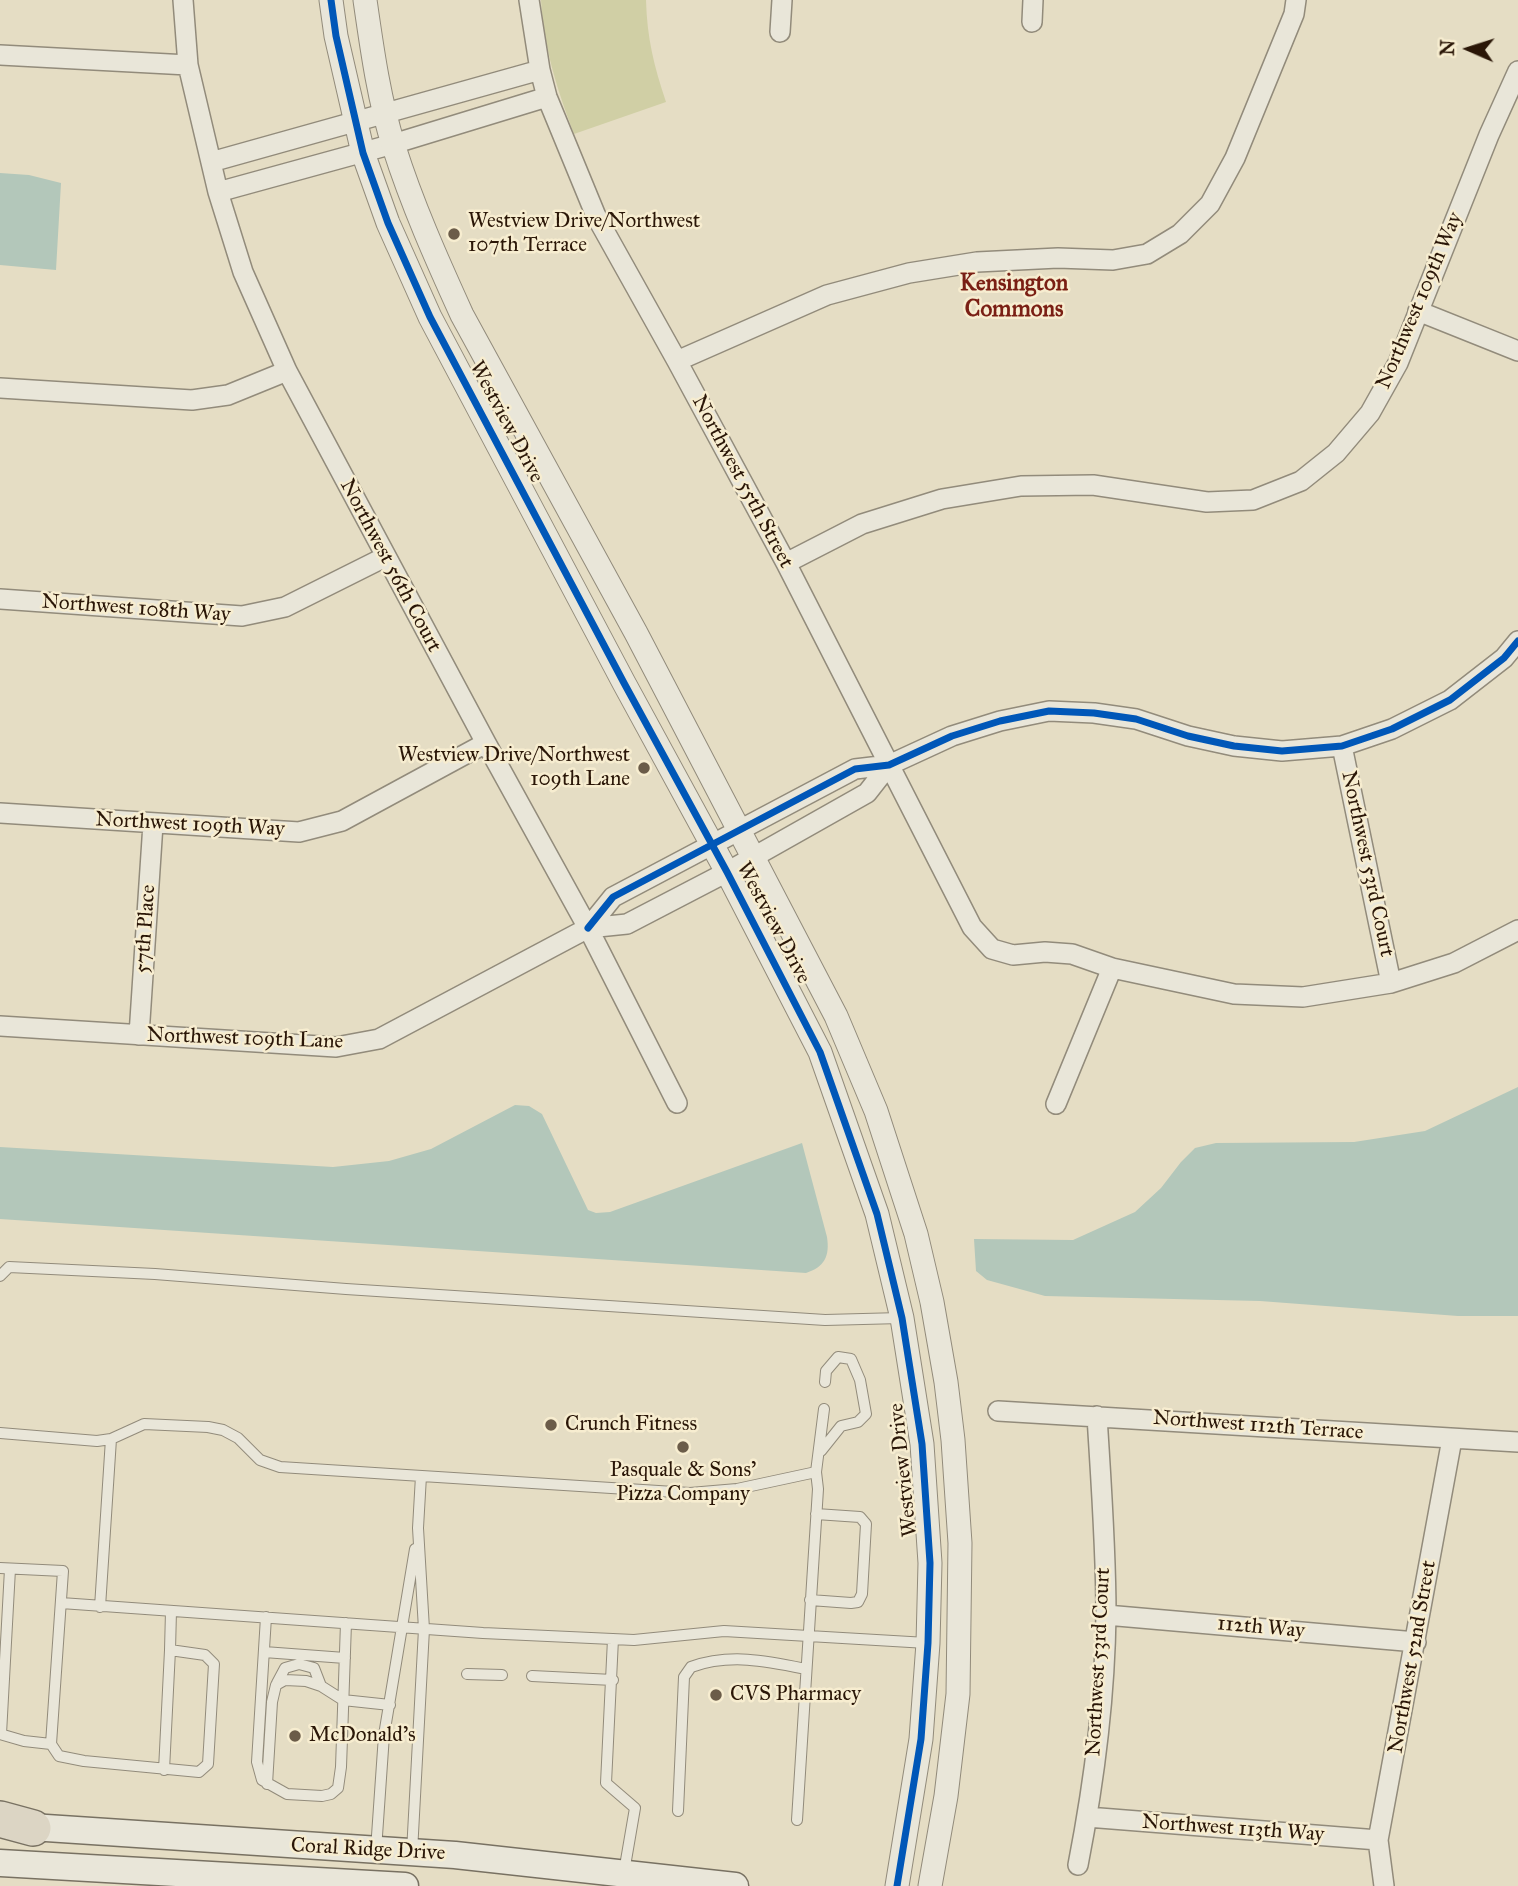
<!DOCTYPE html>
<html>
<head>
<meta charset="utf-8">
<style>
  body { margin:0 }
  #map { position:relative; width:1518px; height:1886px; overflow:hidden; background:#e5ddc4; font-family:"IM FELL Great Primer",serif }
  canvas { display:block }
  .north { position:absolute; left:1434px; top:14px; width:70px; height:70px; -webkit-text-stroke:5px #f7edd0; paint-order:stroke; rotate:273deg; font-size:19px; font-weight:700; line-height:28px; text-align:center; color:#2a1607 }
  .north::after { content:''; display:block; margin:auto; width:24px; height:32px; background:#2a1607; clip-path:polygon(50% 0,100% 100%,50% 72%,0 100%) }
</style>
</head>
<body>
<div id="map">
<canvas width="1518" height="1886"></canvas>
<div class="north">N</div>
</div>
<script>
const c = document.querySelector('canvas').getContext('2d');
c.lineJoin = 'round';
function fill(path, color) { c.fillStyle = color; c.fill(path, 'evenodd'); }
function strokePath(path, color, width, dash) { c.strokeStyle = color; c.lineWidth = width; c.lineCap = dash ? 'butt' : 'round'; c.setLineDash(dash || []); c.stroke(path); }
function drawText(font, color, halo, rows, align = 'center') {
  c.font = font + ' "IM FELL Great Primer",serif'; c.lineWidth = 5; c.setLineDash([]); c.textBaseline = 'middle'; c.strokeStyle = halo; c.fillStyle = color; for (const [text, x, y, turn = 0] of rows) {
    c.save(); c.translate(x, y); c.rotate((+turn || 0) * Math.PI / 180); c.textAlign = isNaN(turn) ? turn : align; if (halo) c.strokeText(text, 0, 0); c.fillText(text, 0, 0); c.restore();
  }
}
fill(new Path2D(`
  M541 0H646C647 38 654 66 666 102L574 134C557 89 544 48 541 0Z`), '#d0cfa5');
fill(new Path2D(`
  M0 173 29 175 61 183 56 270 0 265Z
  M1518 1087V1316H1458L1260 1301 1045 1296 987 1280 976 1271 974 1239 1073 1240 1135 1212 1161 1188 1181 1162 1195 1148 1216 1143 1354 1142 1425 1131Z
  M515 1105 529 1106 542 1114 588 1210 596 1213 610 1212 802 1143 827 1237C830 1257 824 1267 806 1273L0 1219V1147L333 1167 389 1161 431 1149Z`), '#b3c7ba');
const service = new Path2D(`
  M0 1276 9 1267 155 1274 346 1289 825 1320 901 1318
  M0 1433 97 1441 111 1439 144 1424 208 1427 223 1430 238 1438 260 1460 280 1467 690 1493 737 1489 816 1472
  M821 1451 841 1426 858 1422 866 1414 860 1380 851 1359 838 1357 826 1371 825 1382
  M0 1568 63 1571 51 1744 24 1741 0 1734
  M810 1600 851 1603 858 1602 862 1594 866 1524 860 1517 816 1514
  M61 1603 483 1633 634 1640 724 1631 927 1643
  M100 1607 111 1439
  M266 1617 257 1762 262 1780 287 1794 322 1796 331 1794 338 1788 341 1767 346 1623
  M613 1639 606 1783 635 1808 624 1872
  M264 1652 345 1658
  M467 1674 502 1675
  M532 1676 613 1680
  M277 1683 285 1668 299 1664 314 1668 321 1686
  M1 1734 10 1569
  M51 1744 59 1756 84 1761 199 1772 208 1764 214 1664 205 1655 170 1650 171 1611
  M164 1770 170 1650
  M267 1784 272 1702 276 1685 285 1680 306 1681 321 1686 343 1700 390 1705
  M678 1811 684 1677 691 1667C730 1653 767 1661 806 1669
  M797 1820 818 1489 816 1472 824 1409
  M376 1850 384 1735 415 1549
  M412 1852 424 1629 418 1528 421 1476`);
const minor = new Path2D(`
  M183 0 188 65 218 192 243 272 287 371 486 743 588 928 677 1103
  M529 0 540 70 547 97 596 216 677 361 786 563 972 927 992 949 1013 955 1045 952 1072 954 1112 968 1234 994 1303 997 1391 983 1454 963 1518 930
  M1032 22 1033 0
  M780 32 782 0
  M0 55 188 65
  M211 162 540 70
  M218 192 393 144 547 97
  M1418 311 1518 351
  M677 361 827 295 909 273 977 262 1058 258 1113 260 1147 254 1180 234 1210 204 1235 158 1294 14 1296 0
  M0 388 192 400 228 395 287 371
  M786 563 862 524 942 499 1021 486 1093 485 1207 502 1253 500 1301 481 1336 453 1370 413 1398 363 1489 135 1518 71
  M0 599 242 616 285 607 385 557
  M1342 746 1391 983
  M0 813 299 832 342 821 486 743
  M588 928 613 897 855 769 889 765 952 736 1000 721 1049 711 1094 713 1136 719 1188 736 1234 746 1282 751 1342 746 1392 729 1450 700 1504 658 1518 641
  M0 1026 336 1047 379 1039 588 928 627 924 727 872 867 793 889 765
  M139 1035 153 824
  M1056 1104 1112 968
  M998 1411 1518 1442
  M1106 1615 1416 1642
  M1087 1817 1378 1840
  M1078 1865C1094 1783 1105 1698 1106 1614 1106 1548 1101 1482 1097 1416
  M1384 1886 1378 1840 1452 1439`);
const tertiary = new Path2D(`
  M331 0 336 36 363 153 388 223 430 317 624 683 727 872 820 1052 877 1214 902 1318 922 1444 930 1563 928 1643 921 1739 897 1886
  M365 0C372 49 379 100 394 147 412 204 437 260 462 315L636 633 836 1016 876 1111 916 1234 932 1302 946 1382 953 1440 960 1543 958 1694 946 1796 930 1886`);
const secondary = new Path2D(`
  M16 1826 455 1855 735 1886
  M0 1863 405 1886`);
const motorway = new Path2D(`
  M0 1819 33 1828`);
strokePath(service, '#928b7b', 12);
strokePath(minor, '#928b7b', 22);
strokePath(tertiary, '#928b7b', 25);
strokePath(secondary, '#787162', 29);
strokePath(motorway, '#787162', 38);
strokePath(service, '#e9e6d9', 10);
strokePath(minor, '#e9e6d9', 19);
strokePath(tertiary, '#e9e6d9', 23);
strokePath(secondary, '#e9e6d9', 26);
strokePath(motorway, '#dcd5c4', 35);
strokePath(new Path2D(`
  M331 0 336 36 363 153 388 223 430 317 624 683 727 872 820 1052 877 1214 902 1318 922 1444 930 1563 928 1643 921 1739 897 1886
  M588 928 613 897 855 769 889 765 952 736 1000 721 1049 711 1094 713 1136 719 1188 736 1234 746 1282 751 1342 746 1392 729 1450 700 1504 658 1518 641`), '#0057b8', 7);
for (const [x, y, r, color] of [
  [454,234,7,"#6b5c49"],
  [644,768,7,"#6b5c49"],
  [551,1425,7,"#6b5c49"],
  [683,1447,7,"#6b5c49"],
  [716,1695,7,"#6b5c49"],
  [295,1736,7,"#6b5c49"]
]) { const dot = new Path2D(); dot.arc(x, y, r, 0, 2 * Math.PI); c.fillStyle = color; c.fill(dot); strokePath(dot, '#f7edd0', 2.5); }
drawText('21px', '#2a1607', '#f7edd0', [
  ["Westview Drive/Northwest",468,222],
  ["107th Terrace",468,246],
  ["Westview Drive/Northwest",630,756,"right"],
  ["109th Lane",630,780,"right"],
  ["Crunch Fitness",565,1425],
  ["Pasquale & Sons'",683,1471,"center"],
  ["Pizza Company",683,1495,"center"],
  ["CVS Pharmacy",730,1695],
  ["McDonald's",309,1736]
], 'left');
drawText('21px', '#2a1607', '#f7edd0', [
  ["Northwest 109th Way",1420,301,-67],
  ["Westview Drive",506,422,62],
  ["Northwest 55th Street",742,482,62],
  ["Northwest 56th Court",390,566,62],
  ["Northwest 108th Way",136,609,4],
  ["Northwest 109th Way",190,825,3],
  ["Northwest 53rd Court",1367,864,78],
  ["Westview Drive",773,923,62],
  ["57th Place",146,929,-86],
  ["Northwest 109th Lane",245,1039,2],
  ["Northwest 112th Terrace",1258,1426,4],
  ["Westview Drive",904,1470,-96],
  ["112th Way",1261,1628,5],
  ["Northwest 52nd Street",1413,1657,-80],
  ["Northwest 53rd Court",1099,1662,-87],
  ["Northwest 113th Way",1233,1829,4],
  ["Coral Ridge Drive",368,1850,3]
]);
drawText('bold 23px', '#7a1f14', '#f7edd0', [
  ["Kensington",1014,284],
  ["Commons",1014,310]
]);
</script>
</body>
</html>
